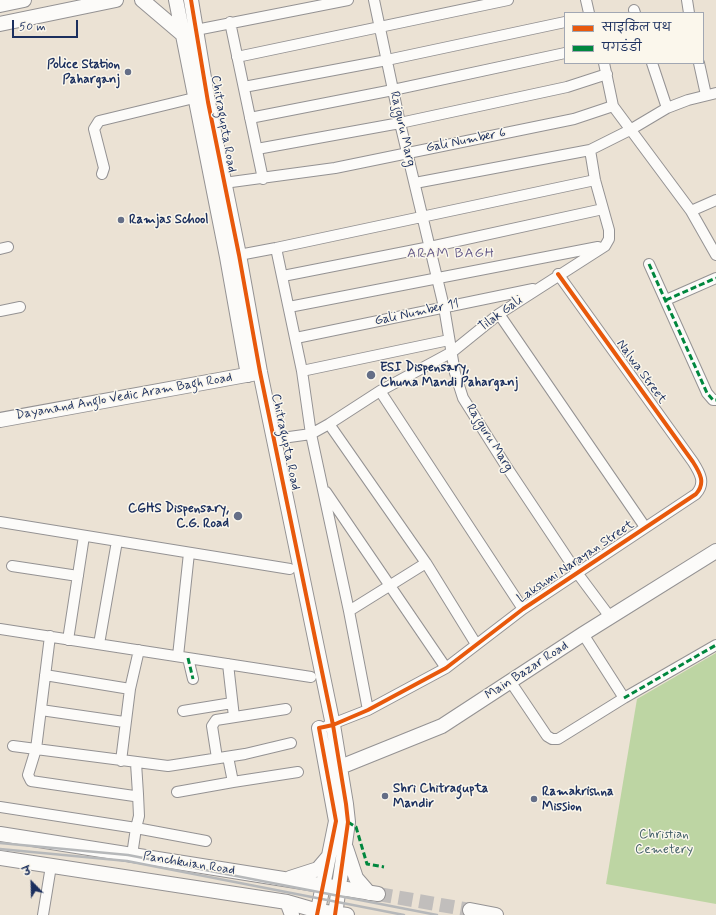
<!DOCTYPE html>
<html>
<head>
<meta charset="utf-8">
<style>
  body { margin:0 }
  #map { position:relative; width:716px; height:915px; overflow:hidden; background:#ebe2d4; font-family:Mynerve,"Playpen Sans Deva",sans-serif }
  canvas { display:block }
  .legend { position:absolute; left:564px; top:12px; width:140px; height:52px; box-sizing:border-box; background:#fbf7ec; border:1px solid #a1a7b3; margin:0; padding:5px 7px; list-style:none; font-size:12px; color:#1b2f5e }
  .legend li { display:flex; align-items:center; gap:8px; height:20px }
  .legend b { width:20px; border:1px solid #a1a7b3 }
  .north { position:absolute; left:12px; top:863px; width:40px; height:40px; -webkit-text-stroke:3px #fbf7ec; paint-order:stroke; rotate:337deg; font-size:11px; font-weight:700; line-height:16px; text-align:center; color:#1b2f5e }
  .north::after { content:''; display:block; margin:auto; width:14px; height:18px; background:#1b2f5e; clip-path:polygon(50% 0,100% 100%,50% 72%,0 100%) }
  .scale { position:absolute; left:12px; top:20px; width:66px; height:18px; box-sizing:border-box; border:2px solid #1b2f5e; border-top:0; padding-left:5px; font-size:12px; line-height:14px; white-space:nowrap; color:#1b2f5e; -webkit-text-stroke:3px #fbf7ec; paint-order:stroke }
</style>
</head>
<body>
<div id="map">
<canvas width="716" height="915"></canvas>
<ul class="legend">
<li><b style="height:5px;background:#e8590c"></b>साइकिल पथ</li>
<li><b style="height:5px;background:#00873e"></b>पगडंडी</li>
</ul>
<div class="north">उ</div>
<div class="scale">50 m</div>
</div>
<script>
const c = document.querySelector('canvas').getContext('2d');
c.lineJoin = 'round';
function fill(path, color) { c.fillStyle = color; c.fill(path, 'evenodd'); }
function strokePath(path, color, width, dash) { c.strokeStyle = color; c.lineWidth = width; c.lineCap = dash ? 'butt' : 'round'; c.setLineDash(dash || []); c.stroke(path); }
function drawText(font, color, halo, rows, align = 'center') {
  c.font = font + ' Mynerve,sans-serif'; c.lineWidth = 3; c.setLineDash([]); c.textBaseline = 'middle'; c.strokeStyle = halo; c.fillStyle = color; for (const [text, x, y, turn = 0] of rows) {
    c.save(); c.translate(x, y); c.rotate((+turn || 0) * Math.PI / 180); c.textAlign = isNaN(turn) ? turn : align; if (halo) c.strokeText(text, 0, 0); c.fillText(text, 0, 0); c.restore();
  }
}
fill(new Path2D(`
  M716 653V904L606 884 637 699Z`), '#bdd5a3');
strokePath(new Path2D(`
  M378 894 470 910`), '#c1bebc', 14, [14, 7]);
const street = new Path2D(`
  M374 0 400 123 444 307 455 373 463 398 506 466 578 574 610 617
  M586 0 589 13
  M687 0 689 13
  M634 10 635 13
  M230 22 263 179
  M196 30 348 0
  M237 57 508 0
  M604 63 613 106 691 211 716 255
  M652 63 667 108
  M699 63 706 95
  M244 87 387 60 565 22
  M250 118 393 90 565 53
  M257 149 400 123 567 87 607 74
  M102 174 104 168 94 129 99 121 194 98
  M224 183 335 168 574 119 613 106
  M415 183 590 150 630 130 667 108 688 100 716 93
  M691 211 716 200
  M276 248 302 371 311 434 349 611 368 710
  M0 249 8 247
  M239 255 276 248 595 180
  M649 264 707 393 713 400H716
  M283 276 430 247 603 209
  M666 300 716 278
  M289 307 598 247
  M0 311 20 307
  M499 314 645 527
  M296 338 533 289
  M302 371 449 340
  M380 391 523 609
  M329 424 426 563 476 644
  M275 439 311 434 329 424 380 391 452 352 499 314 605 246 609 239V230L595 180 590 150
  M326 492 446 668
  M0 522 290 569
  M12 566 78 576
  M349 611 426 563
  M0 629 311 677
  M583 634 624 698
  M68 640 84 536
  M99 644 117 541
  M178 656 189 553
  M188 658 193 679
  M228 664 234 717
  M45 675 130 689
  M510 681 547 736 552 739H558L624 698 716 645
  M41 710 124 722
  M183 711 232 703
  M327 726 368 710 446 668 523 609 696 494C706 483 700 473 693 462L558 274
  M13 746 36 749 50 636
  M228 757 233 782 298 772
  M217 758 212 726 216 720 286 709
  M121 761 130 689 139 650
  M136 763 138 794 134 796 31 781 28 775 36 749 168 766 245 754 291 743
  M177 792 233 782
  M0 807 136 828 139 816 138 794
  M132 855 136 828 206 841
  M43 915 51 866`);
const secondary = new Path2D(`
  M142 0 182 34
  M176 0 227 257 248 375
  M191 0 208 102 239 255 260 372 333 725 346 804 348 822 335 915
  M0 5 24 0
  M0 24 116 0
  M0 420 257 373
  M328 772 442 726 583 634 716 551
  M0 834 378 894
  M346 848 356 878 369 893
  M0 858 287 902 318 911 347 915
  M290 878 318 869 329 856
  M287 902 292 915
  M470 910 496 915
  M317 915 336 821 319 728`);
strokePath(street, '#949293', 12);
strokePath(secondary, '#949293', 16);
strokePath(street, '#fcfbf9', 10);
strokePath(secondary, '#fcfbf9', 14);
strokePath(new Path2D(`
  M0 843 128 855 437 915
  M0 849 127 861 404 915`), '#b6b8ba', 2.5);
strokePath(new Path2D(`
  M649 264 707 393 713 400H716
  M666 300 716 278
  M188 658 193 679
  M624 698 716 645
  M348 822 356 827 367 864 384 867`), '#00873e', 3, [6, 3]);
strokePath(new Path2D(`
  M191 0 208 102 239 255 260 372 333 725 346 804 348 822 335 915
  M317 915 336 821 319 728 333 725 368 710 446 668 523 609 696 494C706 483 700 473 693 462L558 274`), '#e8590c', 4);
for (const [x, y, r, color] of [
  [128,72,4,"#646e87"],
  [121,220,4,"#646e87"],
  [371,375,5,"#646e87"],
  [238,516,5,"#646e87"],
  [385,796,4,"#646e87"],
  [534,799,4,"#646e87"]
]) { const dot = new Path2D(); dot.arc(x, y, r, 0, 2 * Math.PI); c.fillStyle = color; c.fill(dot); strokePath(dot, '#fbf7ec', 1.5); }
drawText('bold 13px', '#1b2f5e', '#fbf7ec', [
  ["Police Station",120,65,"right"],
  ["Paharganj",120,80,"right"],
  ["Ramjas School",129,220],
  ["ESI Dispensary,",380,368],
  ["Chuna Mandi Paharganj",380,383],
  ["CGHS Dispensary,",229,509,"right"],
  ["C.G. Road",229,524,"right"],
  ["Shri Chitragupta",393,789],
  ["Mandir",393,804],
  ["Ramakrishna",542,792],
  ["Mission",542,807]
], 'left');
drawText('13px', '#1b2f5e', '#fbf7ec', [
  ["Chitragupta Road",223,124,80],
  ["Rajguru Marg",402,129,77],
  ["Gali Number 6",466,141,-11],
  ["Gali Number 11",417,313,-12],
  ["Tilak Gali",501,314,-36],
  ["Nalwa Street",641,372,54],
  ["Dayanand Anglo Vedic Aram Bagh Road",124,397,-10],
  ["Rajguru Marg",489,438,58],
  ["Chitragupta Road",285,442,78],
  ["Lakshmi Narayan Street",576,562,-34],
  ["Main Bazar Road",527,671,-33],
  ["Panchkuian Road",189,864,9]
]);
drawText('13px', '#405e67', '#fbf7ec', [
  ["Christian",664,835],
  ["Cemetery",664,850]
]);
c.letterSpacing = '1px';
drawText('14px', '#615686', '#fbf7ec', [
  ["ARAM BAGH",451,254]
]);
c.letterSpacing = '0px';
</script>
</body>
</html>
